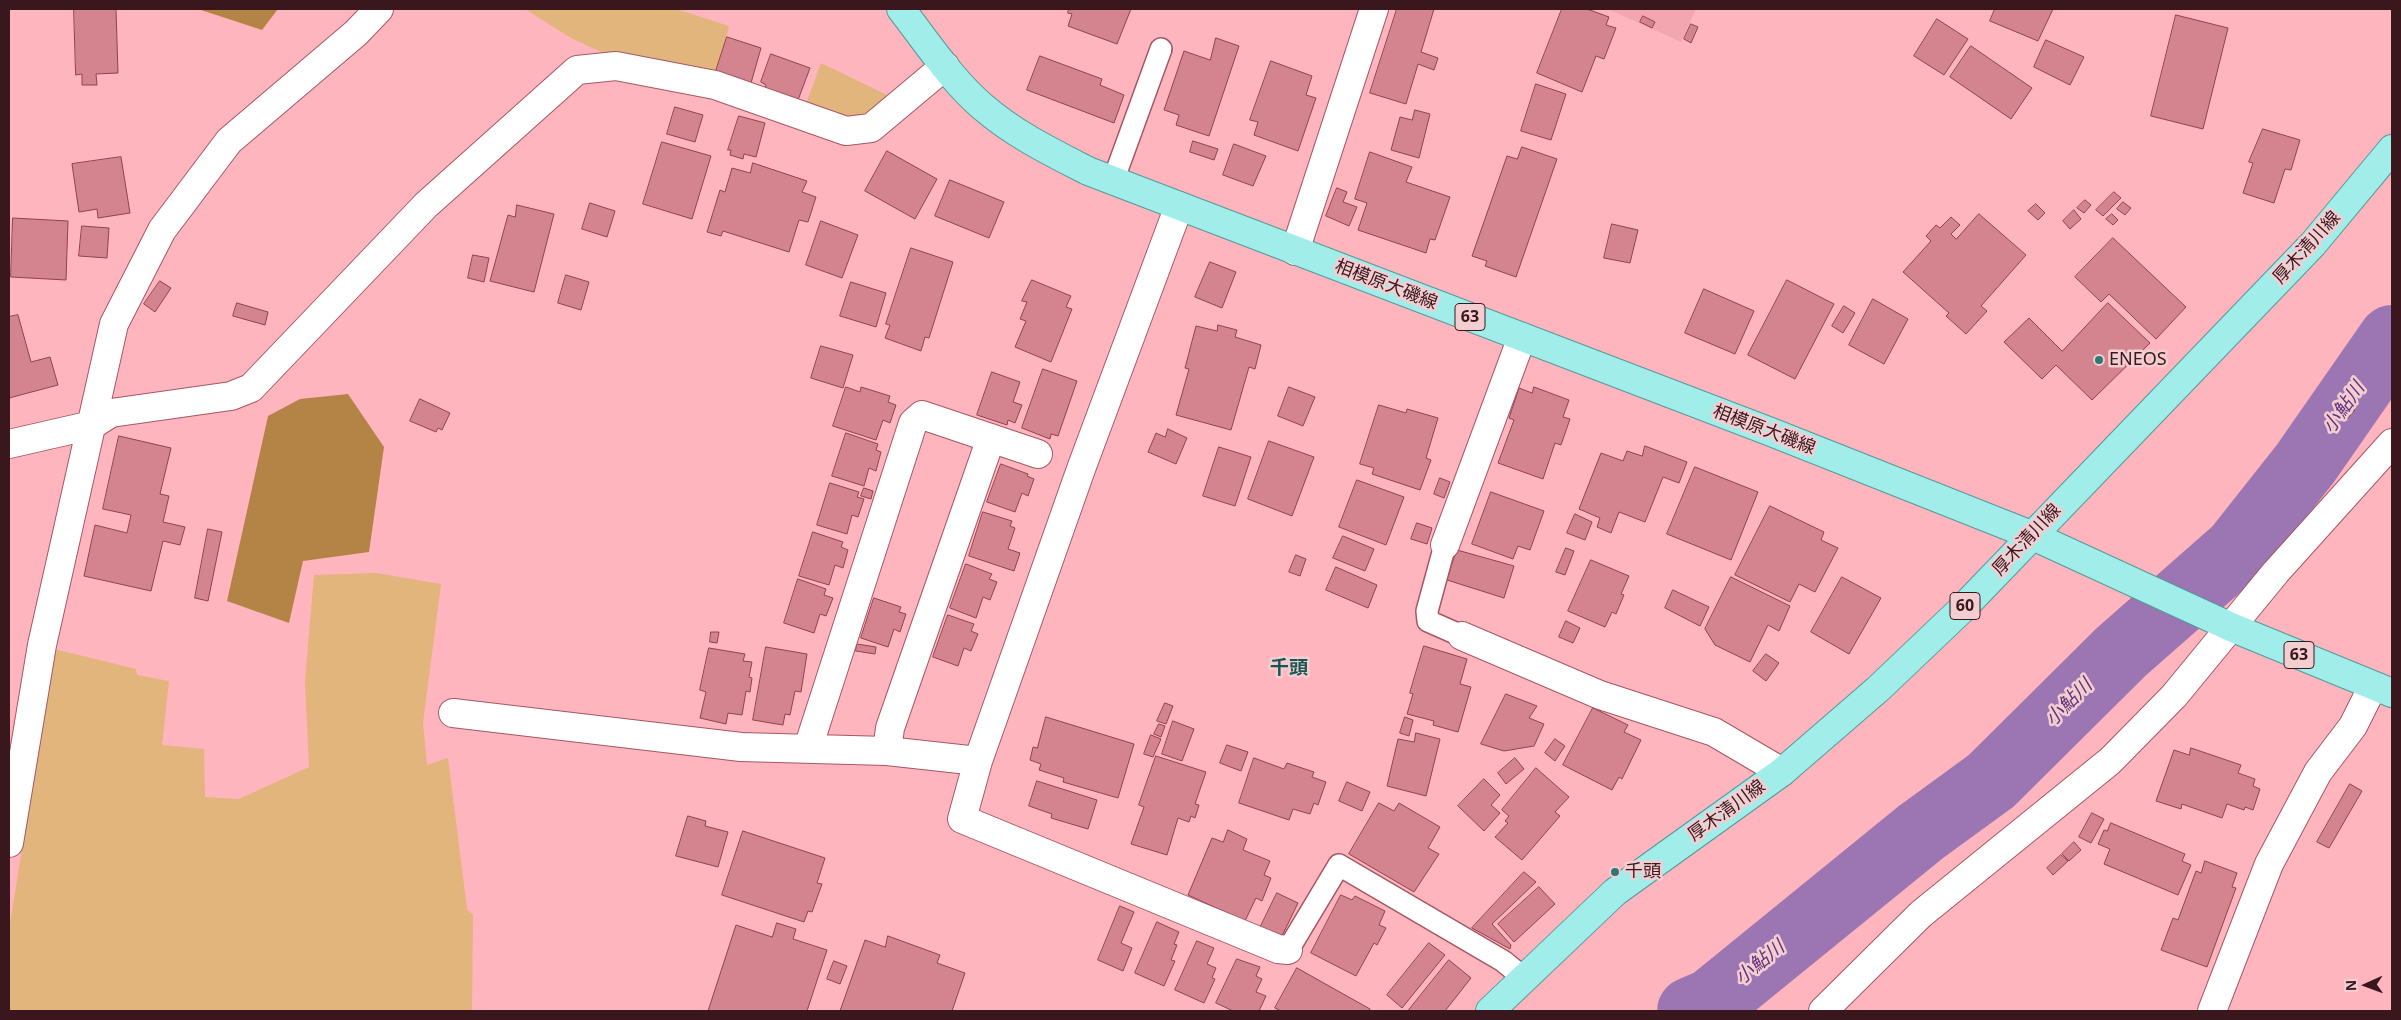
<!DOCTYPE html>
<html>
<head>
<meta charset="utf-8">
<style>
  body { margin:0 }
  #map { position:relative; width:2401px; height:1020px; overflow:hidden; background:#feb5bd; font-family:"Noto Sans",sans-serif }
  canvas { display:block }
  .frame { position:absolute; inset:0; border:10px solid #39171d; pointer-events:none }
  .north { position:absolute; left:2341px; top:960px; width:50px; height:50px; -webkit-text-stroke:4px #f3ced1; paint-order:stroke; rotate:268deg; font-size:14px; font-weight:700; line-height:20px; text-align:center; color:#39171d }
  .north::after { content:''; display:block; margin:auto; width:18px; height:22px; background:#39171d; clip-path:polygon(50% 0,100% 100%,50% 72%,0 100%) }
</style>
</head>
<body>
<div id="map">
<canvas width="2401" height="1020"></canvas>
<div class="frame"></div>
<div class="north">N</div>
</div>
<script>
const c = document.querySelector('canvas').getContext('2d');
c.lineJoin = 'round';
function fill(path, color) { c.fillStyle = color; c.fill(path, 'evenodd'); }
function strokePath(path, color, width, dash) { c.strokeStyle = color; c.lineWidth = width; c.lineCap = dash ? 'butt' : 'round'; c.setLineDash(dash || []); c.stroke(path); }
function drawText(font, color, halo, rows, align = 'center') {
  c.font = font + ' "Noto Sans","Noto Sans JP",sans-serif'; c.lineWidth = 5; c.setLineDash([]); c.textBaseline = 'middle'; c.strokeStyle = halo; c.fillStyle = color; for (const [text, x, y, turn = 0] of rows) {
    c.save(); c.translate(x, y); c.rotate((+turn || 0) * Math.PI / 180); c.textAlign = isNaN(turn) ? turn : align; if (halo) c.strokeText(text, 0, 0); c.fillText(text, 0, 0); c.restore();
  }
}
fill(new Path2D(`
  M1608 9H1696L1681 42Z`), '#f3a6af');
fill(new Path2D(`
  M525 9H676L729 26 718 70 614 58 571 38Z
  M821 63 889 96 867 118 855 120 805 107Z
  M376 573 441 584 423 723 427 765 448 758 467 909 473 915 472 1011H9V930L54 649 136 669 137 675 169 681 162 745 204 749 205 797 239 799 309 767 305 681 314 575Z`), '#e2b57c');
fill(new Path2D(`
  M198 9H278L262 30Z
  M348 394 384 447 369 552 303 561 289 623 227 601 268 416 300 399Z`), '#b48446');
strokePath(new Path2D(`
  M1691 1011 1712 1002 1921 832 1991 781 2121 652 2237 550 2305 464 2392 339`), '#9c76b3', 68);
const building = new Path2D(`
  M74 9H116L118 73 96 74 97 85H82V74L76 75Z
  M1069 9H1131L1117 44 1068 26 1072 14 1068 13Z
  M1397 9H1434L1421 52 1438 58 1434 70 1418 64 1406 104 1370 93Z
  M1562 9H1587L1609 17 1606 25 1616 28 1604 59 1596 56 1582 92 1537 73Z
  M1995 9H2053L2038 41 1990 21Z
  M2176 15 2228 28 2203 129 2151 116Z
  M1643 16 1655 22 1652 28 1640 22Z
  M1937 19 1968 39 1944 75 1914 56Z
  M1691 24 1698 27 1691 43 1684 39Z
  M727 37 761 48 751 83 716 71Z
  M1216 38 1239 46 1209 136 1176 125 1179 115 1164 110 1184 51 1210 60Z
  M2046 40 2084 57 2070 85 2034 67Z
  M1971 46 2032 88 2011 119 1950 77Z
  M771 54 810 68 798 100 765 88 766 85 761 82Z
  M1040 56 1102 79 1100 85 1124 95 1114 123 1027 90Z
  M1271 61 1312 76 1306 95 1316 98 1298 151 1254 135 1258 122 1250 120Z
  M1536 84 1566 94 1551 140 1521 131Z
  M675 107 703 115 695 142 667 134Z
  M1415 110 1430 114 1419 158 1391 150 1400 117 1412 120Z
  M739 116 765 123 756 157 744 154 743 159 730 155 731 150H728Z
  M2263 129 2300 140 2291 170 2285 169 2274 203 2243 193 2253 163 2249 162Z
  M1193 141 1218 149 1214 160 1190 152Z
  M662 142 711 156 692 219 643 204Z
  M1234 144 1266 156 1253 186 1223 175Z
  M1522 147 1557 159 1516 277 1485 266 1487 261 1472 256 1507 156 1517 159Z
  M887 151 937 179 915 219 865 191Z
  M1370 152 1412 167 1406 182 1450 197 1435 240 1430 239 1426 253 1358 230 1367 203 1355 199Z
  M121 157 130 213 98 218 97 209 79 212 72 164Z
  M753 163 807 181 802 192 816 197 808 222 799 220 789 252 723 231 721 236 707 232 720 190 725 192 732 168 750 173Z
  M950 180 1004 202 989 238 935 216Z
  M1337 188 1347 192 1343 202 1357 207 1349 226 1326 216Z
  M2114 192 2121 198 2103 216 2096 210Z
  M2085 200 2091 205 2084 213 2077 208Z
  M2123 202 2131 208 2125 215 2117 209Z
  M590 203 615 211 607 237 582 229Z
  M2036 204 2045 213 2038 220 2028 211Z
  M517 205 554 214 534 292 490 281 508 215 515 217Z
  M2074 210 2081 219 2070 229 2063 221Z
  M1979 214 2026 255 1981 306 1987 311 1966 334 1946 316 1949 313 1903 272 1931 241 1926 236 1936 225 1940 228 1951 217 1960 225 1951 234 1956 239Z
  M2112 214 2118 220 2113 225 2106 219Z
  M13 218 68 221 66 280 11 277Z
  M821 221 858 235 842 278 806 265Z
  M1612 224 1638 230 1630 263 1604 258Z
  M82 226 109 228 107 258 79 256Z
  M2113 238 2186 307 2156 339 2109 294 2101 302 2075 277Z
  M911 248 953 262 929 338 925 337 921 351 885 338 890 325 886 324Z
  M473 255 489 258 484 282 468 278Z
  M1210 262 1236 272 1222 308 1195 297Z
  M566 275 589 282 581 310 558 303Z
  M1032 280 1071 296 1066 307 1072 309 1051 362 1015 347 1026 321 1020 319 1027 302 1022 301Z
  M1787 280 1834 304 1795 379 1748 355Z
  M160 281 171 288 155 312 144 304Z
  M851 282 886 293 876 327 840 316Z
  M1704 289 1754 311 1735 354 1685 333Z
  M1873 299 1908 319 1884 364 1849 345Z
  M237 303 268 312 265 325 233 316Z
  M2108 303 2150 343 2092 400 2056 365 2042 379 2004 342 2029 318 2062 351Z
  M1844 306 1855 313 1843 333 1832 326Z
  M18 315 31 362 50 357 58 385 9 398V317Z
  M1218 325 1237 330 1235 337 1261 345 1255 369 1249 367 1231 430 1176 415 1189 369 1185 368 1196 326 1217 331Z
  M821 346 853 355 843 388 811 378Z
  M1043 369 1077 381 1058 436 1051 434 1050 439 1022 428Z
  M992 372 1020 382 1013 402 1022 405 1015 423 1008 420 1007 425 977 415Z
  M846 387 860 392 861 387 890 396 888 402 896 405 890 423 883 420 876 440 833 426Z
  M1289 387 1315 397 1303 426 1278 416Z
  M1534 387 1569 400 1563 417 1570 419 1561 445 1555 443 1543 479 1498 463 1514 420 1509 418 1519 388 1532 393Z
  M420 399 450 413 442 430 438 428 436 432 410 421Z
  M2348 403 2355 410 2347 419 2340 412Z
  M1379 405 1406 413 1407 409 1438 418 1426 458 1431 460 1420 490 1372 474 1374 468 1360 464Z
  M1168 429 1187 438 1176 464 1148 452 1156 433 1165 437Z
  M846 433 878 444 876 450 881 452 876 471 869 468 864 486 832 476Z
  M119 436 171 448 160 494 169 496 163 522 185 527 180 545 163 541 151 591 84 576 95 525 127 533 131 515 103 509Z
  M1269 441 1314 457 1292 516 1248 499Z
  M1645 446 1687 462 1679 483 1663 477 1645 522 1619 512 1611 533 1597 527 1600 518 1579 509 1601 453 1623 461 1627 451 1642 456Z
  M1219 447 1251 457 1235 506 1203 496Z
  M1001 464 1028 474 1027 476 1034 479 1028 496 1022 493 1015 512 987 502Z
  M1695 467 1758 492 1731 560 1667 534Z
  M1440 478 1450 482 1444 498 1434 494Z
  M1357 480 1404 497 1386 545 1339 527Z
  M830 483 859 492 857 497 864 499 858 517 852 515 847 534 817 525Z
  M864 488 873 491 871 499 861 496Z
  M1491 492 1544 511 1530 550 1518 546 1513 559 1472 544Z
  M1770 506 1824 532 1821 540 1838 548 1815 592 1799 584 1790 602 1735 575Z
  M983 512 1012 521 1010 526 1015 528 1008 549 1020 553 1014 571 969 556Z
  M1575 514 1592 522 1585 540 1567 533Z
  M1417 523 1432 528 1427 544 1411 539Z
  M208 529 222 532 208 601 195 598Z
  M813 532 843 542 841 547 848 550 843 568 835 565 829 585 799 576Z
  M1343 536 1374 549 1365 571 1333 558Z
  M1566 548 1574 551 1565 575 1556 572Z
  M1457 550 1514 566 1504 598 1447 580Z
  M1296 555 1306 559 1300 576 1289 572Z
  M1591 560 1629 576 1621 594 1624 595 1616 614 1612 612 1605 627 1568 611Z
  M966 564 992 574 989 579 997 582 990 600 983 597 976 618 950 608Z
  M1336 567 1377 585 1368 608 1326 590Z
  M1731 577 1790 606 1779 631 1768 625 1750 662 1715 645 1705 629Z
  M1842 577 1881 598 1849 654 1811 632Z
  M798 579 826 589 824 595 833 598 826 616 820 614 814 633 784 623Z
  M1673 590 1709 607 1700 626 1665 608Z
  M874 598 901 607 899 612 906 614 900 632 894 629 888 647 861 638Z
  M948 615 974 624 971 631 978 634 971 651 964 648 958 666 933 657Z
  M1566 621 1580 628 1573 643 1559 637Z
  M711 632H719L717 643 710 642Z
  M857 644 876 647 875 654 856 651Z
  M1424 646 1467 659 1460 684 1471 687 1458 732 1433 725 1434 721 1407 714 1413 694 1410 693Z
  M766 647 807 654 801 692 795 691 790 715 785 714 783 725 753 720Z
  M709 648 745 654 743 661 752 662 749 677 752 678 750 692 746 691 742 715 728 713 726 724 700 718 706 692 700 690Z
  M1766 654 1779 663 1766 681 1753 671Z
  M1506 694 1537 706 1529 718 1544 724 1534 746 1504 751 1481 744Z
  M1165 703 1173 706 1166 724 1157 721Z
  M1593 708 1628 725 1624 732 1641 740 1622 779 1619 777 1612 790 1563 765Z
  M1046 717 1134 744 1118 798 1063 782 1064 778 1039 770 1041 764 1030 760 1033 747 1037 748Z
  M1405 717 1413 720 1409 736 1400 733Z
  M1173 721 1194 729 1182 761 1162 754Z
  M1159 724 1165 726 1161 737 1154 734Z
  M1416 733 1440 739 1426 796 1387 786 1398 739 1414 742Z
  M1151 735 1161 739 1153 757 1144 754Z
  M1555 739 1565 746 1555 761 1545 753Z
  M1227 745 1248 752 1241 771 1220 763Z
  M2191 748 2241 765 2238 773 2255 779 2253 786 2260 789 2253 810 2245 807 2244 810 2227 804 2222 818 2182 804 2181 809 2156 801 2174 750 2189 755Z
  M1156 756 1206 772 1195 804 1199 805 1195 818 1191 816 1189 822 1178 818 1167 855 1131 844 1144 807 1139 805Z
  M1254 758 1284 769 1287 763 1314 772 1312 777 1326 782 1318 805 1314 803 1310 814 1293 809 1289 820 1239 803Z
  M1515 758 1524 769 1506 784 1498 773Z
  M1536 768 1569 797 1555 812 1560 816 1522 860 1495 837 1508 823 1505 821 1509 816 1502 810Z
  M1484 779 1500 795 1491 805 1500 813 1484 831 1458 806Z
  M1037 781 1097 800 1088 829 1051 818 1052 814 1029 806Z
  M1347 782 1370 792 1362 811 1339 801Z
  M2350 784 2362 791 2329 848 2317 842Z
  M1379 803 1394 811 1399 803 1440 827 1428 848 1439 854 1414 892 1349 854Z
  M2092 813 2104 819 2091 843 2079 837Z
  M688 816 706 821 705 826 728 832 718 867 676 856Z
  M2111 823 2185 854 2182 861 2191 865 2178 895 2104 864 2110 849 2098 844 2104 830 2107 831Z
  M1228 830 1247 839 1243 850 1270 861 1264 875 1271 878 1262 901 1256 898 1245 921 1188 895 1212 838 1223 842Z
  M743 831 825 858 817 883 822 884 812 912 808 911 804 922 722 895Z
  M2074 842 2081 850 2069 861 2062 854Z
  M2061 855 2068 861 2053 875 2047 868Z
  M2205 861 2237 873 2232 887 2236 888 2207 967 2161 950 2173 918 2178 920 2196 871 2201 873Z
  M1524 872 1536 882 1492 924 1511 945 1510 949 1472 928Z
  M1539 887 1555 904 1514 942 1498 924Z
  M1277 893 1298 903 1281 938 1260 928Z
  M1341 895 1352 900 1355 896 1385 911 1379 925 1386 928 1377 945 1374 943 1356 976 1311 953Z
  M1120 906 1134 912 1121 943 1132 948 1123 971 1098 960Z
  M1157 922 1179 932 1174 944 1177 945 1171 960 1175 961 1164 986 1135 973Z
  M777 923 796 929 793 939 827 950 807 1011H708L736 925 772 937Z
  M888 936 940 955 937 963 965 973 952 1011H840L865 940 885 947Z
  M1197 941 1214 948 1207 964 1216 968 1212 978 1215 979 1204 1003 1175 990Z
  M1429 943 1445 955 1402 1008 1387 995Z
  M1237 959 1260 967 1256 976 1262 979 1256 992 1266 996 1259 1011H1233L1216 1003Z
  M1449 960 1471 978 1445 1011H1408Z
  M834 961 847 966 840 984 827 979Z
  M1297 968 1370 1009 1369 1011H1281L1275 1008Z`);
fill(building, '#d4848e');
strokePath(building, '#90424f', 1);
const service = new Path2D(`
  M1113 181 1161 49
  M1445 545 1427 611 1428 621 1462 636
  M1288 950 1339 865 1503 961 1524 978`);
const minor = new Path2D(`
  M1295 251 1374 9
  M9 444 92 425 111 413 231 396 251 388 426 205 577 70 616 66 715 85 846 131 871 128 945 66
  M1445 545 1522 337
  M1462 636 1600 695 1714 732 1782 772
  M453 713 741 747 887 751 978 761 1081 469 1179 206
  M808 748 913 423 922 415 1038 454
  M887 751 890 728 991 438
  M978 761 962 819 1278 949 1288 950
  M9 843 42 645 114 324 162 230 229 141 356 33 379 9
  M1823 1011 1921 914 2110 761 2174 696 2276 572 2392 443
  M2212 1011 2269 864 2318 772 2353 726 2373 686`);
const primary = new Path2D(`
  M901 9C925 40 953 82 983 107 1014 134 1051 152 1088 171L1771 432 2031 535 2231 627 2392 693
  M1490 1011 1615 892 1782 772 1878 689 1960 611 2313 244 2392 149`);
strokePath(service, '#a75762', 24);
strokePath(minor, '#a75762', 30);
strokePath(primary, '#539a99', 30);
strokePath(service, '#fff', 21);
strokePath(minor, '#fff', 28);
strokePath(primary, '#a0edea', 28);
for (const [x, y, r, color] of [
  [2099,360,5,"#2d7774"],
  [1615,872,5,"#2d7774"]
]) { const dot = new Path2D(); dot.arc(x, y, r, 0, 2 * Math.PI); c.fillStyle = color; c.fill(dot); strokePath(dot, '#f3ced1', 2); }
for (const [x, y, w] of [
  [1470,317,30],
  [1965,606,30],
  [2299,655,30]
]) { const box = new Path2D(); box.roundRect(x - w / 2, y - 13.5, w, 27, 4); c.fillStyle = '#f3ced1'; c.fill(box); strokePath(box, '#39171d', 1); }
drawText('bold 16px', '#39171d', null, [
  ["63",1470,317],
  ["60",1965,606],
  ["63",2299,655]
]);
drawText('18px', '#39171d', '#f3ced1', [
  ["厚木清川線",2307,248,-48],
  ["相模原大磯線",1386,285,21],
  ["相模原大磯線",1764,430,21],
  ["厚木清川線",2027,540,-47],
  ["厚木清川線",1727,811,-36]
]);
drawText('18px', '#39171d', '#f3ced1', [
  ["ENEOS",2109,360],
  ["千頭",1625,872]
], 'left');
drawText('italic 19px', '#62317c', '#f3ced1', [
  ["小鮎川",2344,408,-55],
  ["小鮎川",2069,703,-45],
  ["小鮎川",1760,963,-39]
]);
drawText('bold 19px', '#195553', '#f3ced1', [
  ["千頭",1289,669]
]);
</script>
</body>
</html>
